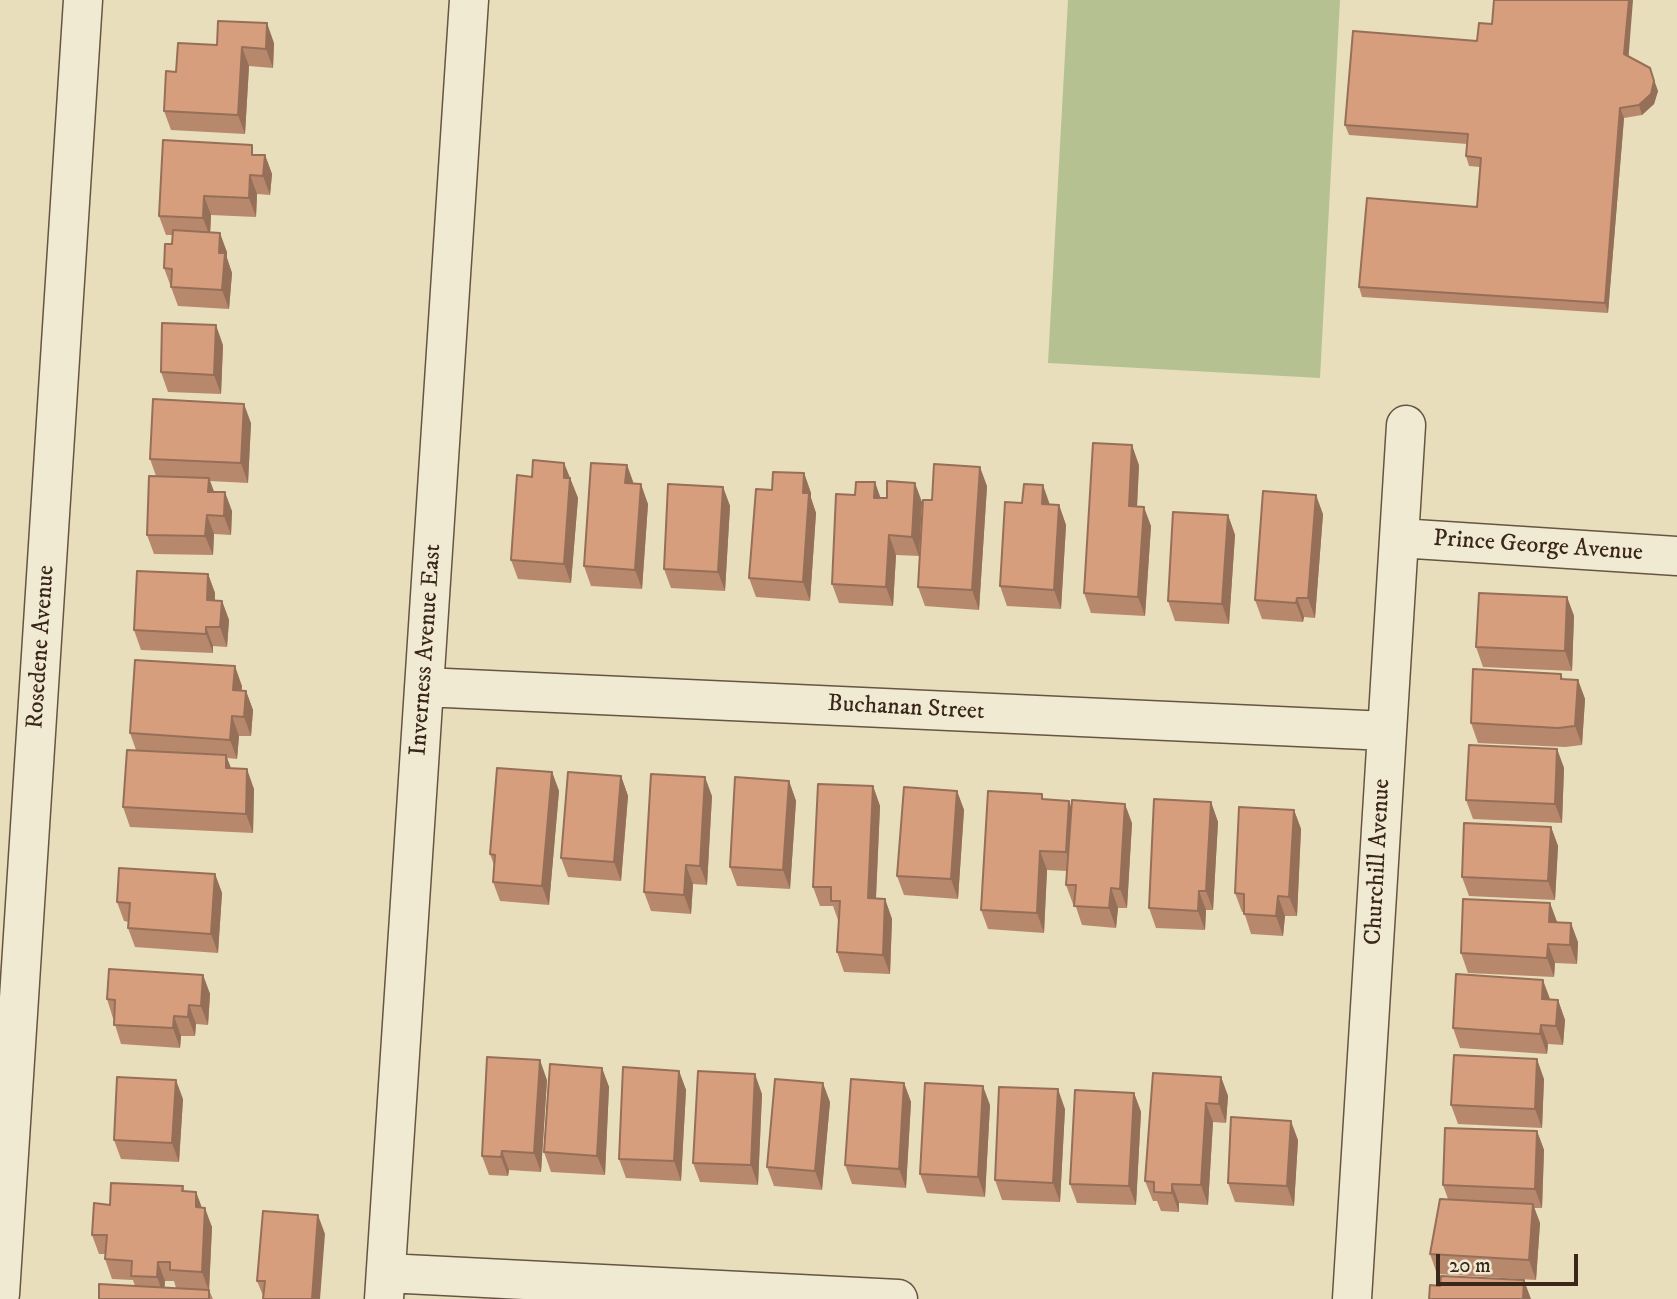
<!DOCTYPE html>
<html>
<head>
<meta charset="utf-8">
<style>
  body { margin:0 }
  #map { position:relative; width:1677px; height:1299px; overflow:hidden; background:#e8debb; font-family:"IM FELL DW Pica",serif }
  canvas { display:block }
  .scale { position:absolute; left:1436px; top:1254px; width:142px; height:32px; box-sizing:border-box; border:4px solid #3a271a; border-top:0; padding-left:9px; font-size:21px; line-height:24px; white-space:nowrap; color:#3a271a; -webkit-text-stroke:5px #f0ead3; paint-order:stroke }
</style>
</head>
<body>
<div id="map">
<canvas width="1677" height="1299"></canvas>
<div class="scale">20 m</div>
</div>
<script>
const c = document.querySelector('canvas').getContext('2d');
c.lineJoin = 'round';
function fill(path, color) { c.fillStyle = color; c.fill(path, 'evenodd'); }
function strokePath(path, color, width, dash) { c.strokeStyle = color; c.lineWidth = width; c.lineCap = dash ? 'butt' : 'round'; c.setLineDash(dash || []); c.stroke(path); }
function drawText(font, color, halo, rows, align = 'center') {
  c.font = font + ' "IM FELL DW Pica",serif'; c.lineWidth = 6; c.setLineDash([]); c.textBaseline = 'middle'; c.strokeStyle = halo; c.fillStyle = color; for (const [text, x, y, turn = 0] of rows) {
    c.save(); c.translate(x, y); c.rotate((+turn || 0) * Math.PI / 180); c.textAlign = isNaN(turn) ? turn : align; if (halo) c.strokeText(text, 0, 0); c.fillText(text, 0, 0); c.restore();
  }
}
fill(new Path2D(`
  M1068 0H1340L1320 378 1048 363Z`), '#b5c191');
const street = new Path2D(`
  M1399 538 1677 556
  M424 687 1387 731
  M386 1273 898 1299
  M0 1294 83 0
  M384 1299 469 0
  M1352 1299 1406 425`);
strokePath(street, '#665542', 41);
strokePath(street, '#f0ead3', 38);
fill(new Path2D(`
  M1492 24 1629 56 1658 91 1654 104 1642 115 1624 118 1608 313 1362 297 1359 287 1477 207 1480 167 1469 166 1466 156 1467 144 1349 135 1345 125 1477 41Z
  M274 43 273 68 249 66 245 134 171 130 164 111 176 72 217 45Z
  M256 155H265L272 174 270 195 257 194 256 217 211 215 210 233 227 252V258L232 273 229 309 178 306 164 268 172 244 173 235H166L159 216Z
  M223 345 221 394 168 392 161 372Z
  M251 423 248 483 210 481 214 492 232 511 231 535 214 534 213 555 154 554 147 535 156 476 150 459Z
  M564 463 578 498 571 583 518 579 511 560 532 477Z
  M627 465 634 484 648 504 642 589 591 586 584 566Z
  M1139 465 1137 507 1151 526 1145 616 1091 613 1084 593Z
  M804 473 811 493V498L816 513 810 601 756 597 749 578 772 490Z
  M987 486 979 610 925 606 918 587 932 500Z
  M723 487 730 506 725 591 671 588 664 569Z
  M880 498 922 502 919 556 896 555 893 606 839 603 832 584Z
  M1050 505H1059L1066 525 1061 609 1007 606 1000 586Z
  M1323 514 1315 618 1304 617 1303 622 1262 619 1255 600Z
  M1228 515 1235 535 1229 624 1175 621 1168 601Z
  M208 574 215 593V600L222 601 229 620 227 647 213 646V653L141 650 134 630Z
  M1567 597 1574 616 1572 671 1483 667 1476 647Z
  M1561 674 1563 679 1578 680 1585 699 1582 745 1565 747 1478 743 1471 723Z
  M242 686 241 691H246L253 710 251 736H239L237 759 227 758 231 768 254 789 253 833 130 827 123 807 136 750 130 733Z
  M1557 749 1564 768 1562 823 1473 819 1466 800Z
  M552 772 559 791 549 905 500 901 493 882 494 865 490 854Z
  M621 776 628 796 621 881 568 877 561 858Z
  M789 781 796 801 790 889 737 886 730 867Z
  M873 786 880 806 876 899H885L892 919 890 974 844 972 837 952 839 920H838L833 906H820L813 887Z
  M957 791 964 810 958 899 904 895 897 876Z
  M712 796 707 885 693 884 691 914 651 911 644 892Z
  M1044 799 1071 808 1132 823 1127 908H1118L1116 928 1082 925 1075 904H1073L1066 885 1067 871 1047 870 1044 933 988 929 981 910Z
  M1211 802 1218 822 1213 910H1206L1205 930 1156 928 1149 908Z
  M1294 810 1301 829 1297 916H1285L1283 936 1251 934 1244 912H1242L1235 893Z
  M1551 827 1558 846 1555 900 1469 896 1462 877Z
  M215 874 222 893 218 953 135 947 128 928 129 922 124 921 117 902Z
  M1550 903 1557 922 1578 942 1577 964 1555 963 1554 977 1468 973 1461 953Z
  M203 975 210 994 208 1025 196 1024 195 1036H181L180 1048 121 1044 107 999Z
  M1550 1000H1558L1565 1020 1563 1045 1548 1044 1547 1054 1460 1048 1453 1028Z
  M602 1068 609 1087 605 1175 551 1172 544 1152Z
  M679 1071 686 1090 681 1181 626 1178 619 1159Z
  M1221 1077 1228 1096 1226 1123 1213 1122 1208 1205 1179 1203V1212L1161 1211 1157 1201H1153L1145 1181Z
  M1544 1079 1542 1128 1458 1124 1451 1105Z
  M547 1080 541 1172 509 1170 508 1176 489 1175 482 1156Z
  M904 1083 911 1102 906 1188 852 1184 845 1165Z
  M1134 1093 1141 1112 1136 1205 1077 1203 1070 1184Z
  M762 1094 758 1185 700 1182 693 1163Z
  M183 1099 179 1162 121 1159 114 1140Z
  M830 1102 822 1190 774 1186 767 1167Z
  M990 1105 985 1197 927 1193 920 1174Z
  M1065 1109 1060 1202 1002 1200 995 1180Z
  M1537 1131 1544 1150 1542 1208H1534L1540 1223 1536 1280 1437 1274 1430 1254 1448 1199 1443 1185Z
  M1298 1140 1294 1206 1235 1202 1228 1183Z
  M183 1186 185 1192H196L202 1208 212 1227 209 1290 213 1299H99L135 1286 133 1280 112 1279 105 1259 106 1254H99L92 1235 110 1205ZM165 1281H174L176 1288H164Z
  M325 1234 264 1298 257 1281Z`), '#b8886c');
fill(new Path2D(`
  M1629 0H1633L1628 64 1624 54Z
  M267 23 274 43 273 68 266 49Z
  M242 47 249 66 245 134 238 115Z
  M1650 68 1658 91 1654 104 1642 115 1639 105Z
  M1620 108 1624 118 1608 313 1605 303Z
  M265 155 272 174 270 195 263 176Z
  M250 175 257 194 256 217 249 198Z
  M204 196 211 215 210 237 203 218Z
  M220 233 227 252V258L232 273 229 309 222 290 219 253Z
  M216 325 223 345 221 394 214 375Z
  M244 404 251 423 248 483 241 463Z
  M1132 445 1139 465 1136 526 1129 506Z
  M564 463 578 498 571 583 564 564Z
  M627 465 634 485 625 483Z
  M980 467 987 486 979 610 972 590Z
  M804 473 811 493V498L816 513 810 601 803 582V493Z
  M209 478 216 497 208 492Z
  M875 482 882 502 874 498Z
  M915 483 922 502 919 556 912 537Z
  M641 484 648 504 642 589 635 570Z
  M1043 485 1050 505 1042 504Z
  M723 487 730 506 725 591 718 572Z
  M225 492 232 511 231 535 224 516Z
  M1316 495 1323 514 1315 618 1308 598Z
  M1059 505 1066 525 1061 609 1054 590Z
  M1144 507 1151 526 1145 616 1138 597Z
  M207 515 214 534 213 555 205 536Z
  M1228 515 1235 535 1229 624 1222 604Z
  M889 535 896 555 893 606 886 587Z
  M208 574 215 593 214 619 207 600Z
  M1567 597 1574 616 1572 671 1565 651Z
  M1297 598 1304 617 1303 622 1296 603Z
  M222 601 229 620 227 647 220 627Z
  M206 627 213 646V653L206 634Z
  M235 666 242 686 240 709 233 690Z
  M1578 680 1585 699 1582 745 1575 726Z
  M246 691 253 710 251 736 244 717Z
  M232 716 239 736 237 759 230 740Z
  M1557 749 1564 768 1562 823 1555 804Z
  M226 755 233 774 226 768Z
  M247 769 254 789 253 833 246 814Z
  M552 772 559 791 549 905 542 886Z
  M621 776 628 796 621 881 614 862Z
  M705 777 712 796 707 885 700 866Z
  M789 781 796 801 790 889 783 870Z
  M873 786 880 806 875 918 868 898Z
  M957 791 964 810 958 899 951 879Z
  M1069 801 1076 820 1073 871 1066 852Z
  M1211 802 1218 822 1213 910 1206 891Z
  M1125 804 1132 823 1127 908 1120 889Z
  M1294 810 1301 829 1297 916 1289 897Z
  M1551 827 1558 846 1555 900 1548 881Z
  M1040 851 1047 870 1044 933 1037 913Z
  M686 865 693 884 691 914 684 895Z
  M215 874 222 893 218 953 211 934Z
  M1111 888 1118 908 1116 928 1109 908Z
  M1199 891 1206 910 1205 930 1198 911Z
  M1278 896 1285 916 1283 936 1276 916Z
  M885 899 892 919 890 974 883 955Z
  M1550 903 1557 922H1549Z
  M1571 923 1578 942 1577 964 1570 945Z
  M1548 944 1555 963 1554 977 1547 958Z
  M203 975 210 994 208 1025 201 1006Z
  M1543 980 1550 999 1549 1018 1542 999Z
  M1558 1000 1565 1020 1563 1045 1556 1026Z
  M189 1005 196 1024 195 1036 188 1017Z
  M174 1016 181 1036 180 1048 173 1028Z
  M1541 1025 1548 1044 1547 1054 1540 1034Z
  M1537 1059 1544 1079 1542 1128 1535 1109Z
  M540 1060 547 1080 541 1172 534 1153Z
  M602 1068 609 1087 605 1175 597 1156Z
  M679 1071 686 1090 681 1181 674 1161Z
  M755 1074 762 1094 758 1185 751 1165Z
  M1221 1077 1228 1096 1226 1123 1219 1104Z
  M176 1080 183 1099 179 1162 172 1143Z
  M823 1083 830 1102 822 1190 815 1171Z
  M904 1083 911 1102 906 1188 899 1169Z
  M983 1086 990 1105 985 1197 978 1177Z
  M1058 1089 1065 1109 1060 1202 1053 1183Z
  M1134 1093 1141 1112 1136 1205 1129 1186Z
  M1206 1103 1213 1122 1208 1205 1201 1185Z
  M1291 1121 1298 1140 1294 1206 1287 1186Z
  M1537 1131 1544 1150 1542 1208 1535 1189Z
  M502 1151 509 1170 508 1176 501 1157Z
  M1172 1184 1179 1203V1212L1172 1193Z
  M196 1192 203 1211 196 1207Z
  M1533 1204 1540 1223 1536 1280 1529 1260Z
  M205 1208 212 1227 209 1291 202 1272Z
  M318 1215 325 1234 320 1299H312Z
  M158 1262 165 1281 164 1297 157 1277Z
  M1524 1280 1531 1299H1523Z`), '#966f58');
const building = new Path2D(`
  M1494 0H1629L1624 54 1650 68 1654 81 1651 94 1639 105 1620 108 1605 303 1359 287 1367 198 1477 207 1481 158 1466 156 1468 134 1345 125 1353 31 1477 41 1479 23 1492 24Z
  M218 21 267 23 266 49 242 47 238 115 164 111 166 71 176 72 178 43 217 45Z
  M163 140 252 145V155H265L263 176 250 175 249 198 204 196 203 218 159 216Z
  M173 230 220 233 219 253H225L222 290 171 287 172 269 164 268 165 244H172Z
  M162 323 216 325 214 375 161 372Z
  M153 399 244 404 241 463 150 459Z
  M1093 443 1132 445 1129 506 1144 507 1138 597 1084 593Z
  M533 460 564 463V478H570L564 564 511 560 517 475 532 477Z
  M591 463 627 465 625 483 641 484 635 570 584 566Z
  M934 464 980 467 972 590 918 587 923 500H932Z
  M773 472 804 473 803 493H809L803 582 749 578 756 489 772 490Z
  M149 476 209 478 208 492H225L224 516 207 515 205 536 147 535Z
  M887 481 915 483 912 537 889 535 886 587 832 584 836 494 855 495 856 482H875L874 498H887Z
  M668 484 723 487 718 572 664 569Z
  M1024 484 1043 485 1042 504 1059 505 1054 590 1000 586 1005 502 1022 503Z
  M1263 491 1316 495 1308 598H1297L1296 603 1255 600Z
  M1173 512 1228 515 1222 604 1168 601Z
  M137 571 208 574 207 600 222 601 220 627H206V634L134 630Z
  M1479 593 1567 597 1565 651 1476 647Z
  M135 660 235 666 233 690 246 691 244 717 232 716 230 740 130 733Z
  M1473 669 1561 674V679L1578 680 1575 726 1558 728 1471 723Z
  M1469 745 1557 749 1555 804 1466 800Z
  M127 750 226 755V768L247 769 246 814 123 807Z
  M497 768 552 772 542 886 493 882 495 855 490 854Z
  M568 772 621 776 614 862 561 858Z
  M651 774 705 777 700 866 686 865 684 895 644 892Z
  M735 777 789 781 783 870 730 867Z
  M818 784 873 786 868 898 885 899 883 955 837 952 840 901H831V887H813Z
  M904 787 957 791 951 879 897 876Z
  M988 791 1042 794V799L1069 801 1066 852 1040 851 1037 913 981 910Z
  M1154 799 1211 802 1206 891H1199L1198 911 1149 908Z
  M1072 800 1125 804 1120 889 1111 888 1109 908 1074 906 1076 885H1066Z
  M1239 807 1294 810 1289 897 1278 896 1276 916 1244 914V894L1235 893Z
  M1464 823 1551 827 1548 881 1462 877Z
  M119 868 215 874 211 934 128 928 130 903 117 902Z
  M1463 899 1550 903 1549 922 1571 923 1570 945 1548 944 1547 958 1461 953Z
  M109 969 203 975 201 1006 189 1005 188 1017 174 1016 173 1028 114 1025 115 1000 107 999Z
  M1456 974 1543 980 1542 999 1558 1000 1556 1026 1541 1025 1540 1034 1453 1028Z
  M1454 1055 1537 1059 1535 1109 1451 1105Z
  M487 1057 540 1060 534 1153 502 1151 501 1157 482 1156Z
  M550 1064 602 1068 597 1156 544 1152Z
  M623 1067 679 1071 674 1161 619 1159Z
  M698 1071 755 1074 751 1165 693 1163Z
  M1153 1073 1221 1077 1219 1104 1206 1103 1201 1185 1172 1184V1193L1154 1192V1182L1145 1181Z
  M117 1077 176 1080 172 1143 114 1140Z
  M775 1079 823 1083 815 1171 767 1167Z
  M851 1079 904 1083 899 1169 845 1165Z
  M925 1083 983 1086 978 1177 920 1174Z
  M999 1087 1058 1089 1053 1183 995 1180Z
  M1075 1090 1134 1093 1129 1186 1070 1184Z
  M1231 1117 1291 1121 1287 1186 1228 1183Z
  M1445 1128 1537 1131 1535 1189 1443 1185Z
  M111 1183 183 1186 182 1191 196 1192V1207L205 1208 202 1272 170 1270V1262H158L157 1277 131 1276 132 1261 105 1259 107 1235H92L94 1203 110 1205Z
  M1440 1199 1533 1204 1529 1260 1430 1254Z
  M263 1211 318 1215 312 1299H263L265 1281H257Z
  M1441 1276 1524 1280 1523 1299H1429L1430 1285 1440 1286Z
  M99 1284 209 1290V1299H99Z`);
fill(building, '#d69e7d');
strokePath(building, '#966f58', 2);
drawText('24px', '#3a271a', '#f0ead3', [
  ["Prince George Avenue",1538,547,4],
  ["Rosedene Avenue",42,647,-86],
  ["Inverness Avenue East",427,650,-86],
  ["Buchanan Street",906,709,3],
  ["Churchill Avenue",1379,862,-87]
]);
</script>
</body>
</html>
